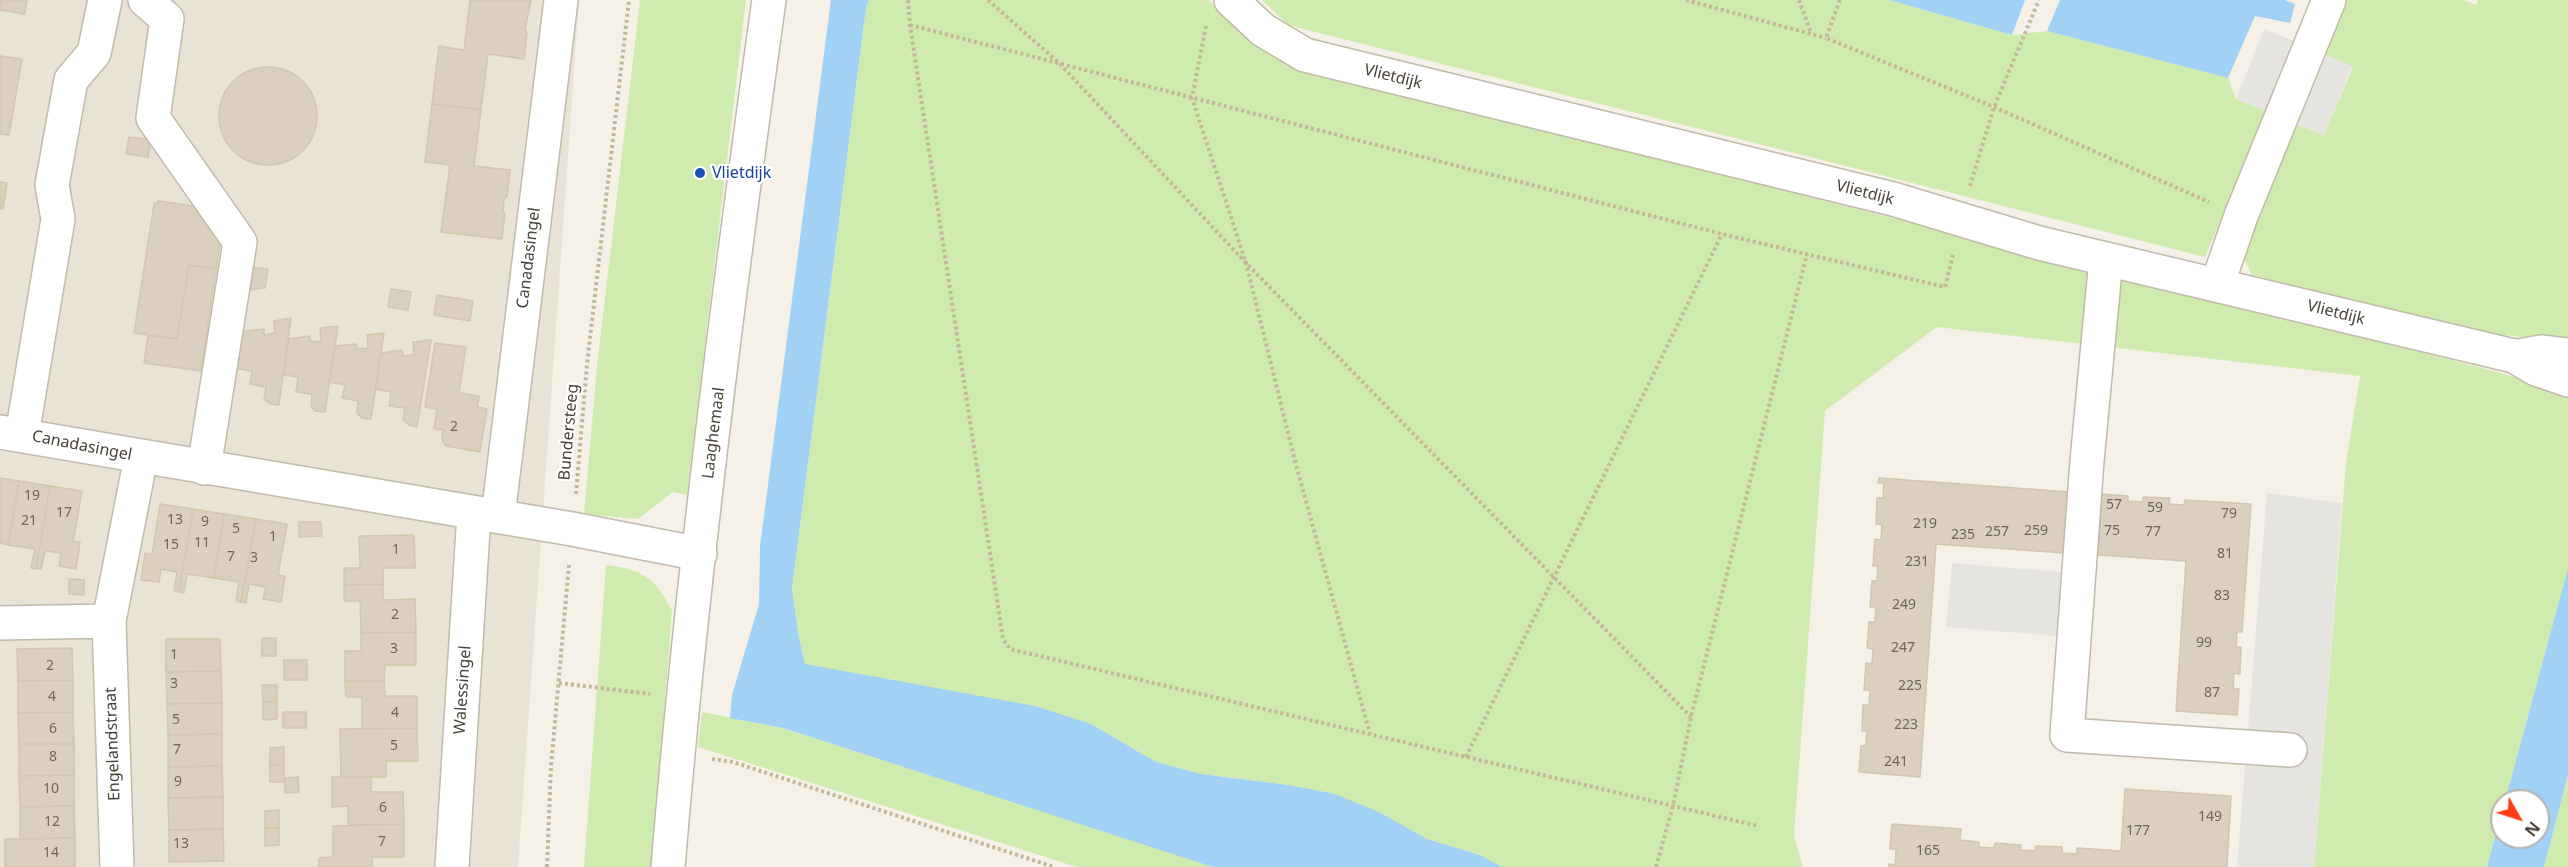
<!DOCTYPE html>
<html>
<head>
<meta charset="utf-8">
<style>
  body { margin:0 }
  #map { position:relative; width:2568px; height:867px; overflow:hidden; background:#f5f1e8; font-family:"Noto Sans",sans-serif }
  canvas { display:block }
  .north { position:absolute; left:2490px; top:789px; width:60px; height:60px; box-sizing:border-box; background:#fff; border:2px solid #b6b3af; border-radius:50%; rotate:129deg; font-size:16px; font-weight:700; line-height:24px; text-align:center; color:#494236 }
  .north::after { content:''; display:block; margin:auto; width:21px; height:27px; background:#ff3c15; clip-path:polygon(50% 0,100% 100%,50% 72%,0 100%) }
</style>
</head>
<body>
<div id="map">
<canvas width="2568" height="867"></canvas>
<div class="north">N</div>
</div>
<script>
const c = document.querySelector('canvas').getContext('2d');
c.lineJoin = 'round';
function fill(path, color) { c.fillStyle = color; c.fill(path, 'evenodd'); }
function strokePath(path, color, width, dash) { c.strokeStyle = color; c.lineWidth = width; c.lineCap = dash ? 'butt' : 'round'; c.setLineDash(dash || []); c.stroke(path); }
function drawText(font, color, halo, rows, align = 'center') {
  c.font = font + ' "Noto Sans",sans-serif'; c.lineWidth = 4.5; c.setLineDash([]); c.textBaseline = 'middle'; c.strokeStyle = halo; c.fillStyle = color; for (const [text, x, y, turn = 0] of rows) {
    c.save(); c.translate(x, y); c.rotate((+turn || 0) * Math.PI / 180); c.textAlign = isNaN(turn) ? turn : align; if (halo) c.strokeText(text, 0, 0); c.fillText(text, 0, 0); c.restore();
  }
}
fill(new Path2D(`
  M0 0H579L518 867H0Z`), '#e9e3d6');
fill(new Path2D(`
  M640 0H746L687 495 673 492 638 519 584 514 597 366Z
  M869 0H1208L1248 36 1346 79 2490 370 2568 393V568L2505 801H2502V811L2487 867H2314L2346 463 2360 376 1937 327 1825 411 1794 836 1803 867H1502L1480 855 1427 839 1381 813 1288 785 1201 774 1156 762 1091 724 805 664 799 638 792 589 866 8Z
  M1262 0H1889L2012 35 2047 31 2228 78 2236 99 2267 111 2205 257 1288 25Z
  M2347 0H2464L2476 5 2478 0H2568V342L2475 332 2252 275 2241 252 2293 124 2324 134 2353 67 2322 54Z
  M606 565C642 569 656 578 672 611L652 867H584Z
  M702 712 782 728 1217 867H1077L698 747Z
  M2568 775V867H2544Z`), '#cfecae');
fill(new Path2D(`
  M2264 29 2296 42 2267 111 2236 99Z
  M2323 54 2352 66 2324 135 2294 123Z
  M2267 493 2342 503 2314 867H2237Z
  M1952 563 2062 572 2057 636 1946 627Z`), '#e6e4e0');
fill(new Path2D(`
  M831 0H869L866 8 792 589 799 638 805 664 1035 706 1091 724 1156 762 1201 774 1288 785 1335 794 1381 813 1427 839 1480 855 1502 867H1213L783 728 730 718 732 695 759 604 760 546Z
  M1889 0H2025L2012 35Z
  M2060 0H2285L2295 4 2290 23 2255 16 2228 78 2047 31Z
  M2568 568V775L2544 867H2487L2502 811V837H2538V801H2505Z`), '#a1d1f5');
const building = new Path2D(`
  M0 0H27L25 14 0 10Z
  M470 0H531L525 30 527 33 524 59 488 54 481 110 432 104 439 46 464 50Z
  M0 56 22 59 9 135 0 134Z
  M219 116a49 49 0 1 1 98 0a49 49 0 1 1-98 0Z
  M432 104 481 110 474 166 510 170 507 197 504 199 503 211 505 213 502 239 441 232 450 165 425 162Z
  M129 137 151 140 148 157 126 154Z
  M0 182 7 183 3 209H0Z
  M159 201 193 206 220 243 216 269 189 265 177 339 134 333 154 204Z
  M189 265 216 269 201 371 144 363 148 335 177 339Z
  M251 267 268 269 265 288 248 290Z
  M391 289 411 292 408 310 388 307Z
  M437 295 473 301 470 321 434 315Z
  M291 318 279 405 270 404 264 399 266 387 250 384 252 371 235 368 240 332 264 329V335L275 333 274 321Z
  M338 326 325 412 315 411 311 406 312 394 296 392 298 377 283 375 289 339 310 336 311 342 321 341 320 328Z
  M384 333 371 419 362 418 357 413 358 401 342 398 345 385 329 382 335 346 356 344 357 349 368 348 367 335Z
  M431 340 417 427 409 425 403 420 405 408 389 406 391 392 375 389 381 353 402 350 403 356 414 355 413 342Z
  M435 343 466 347 459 393 479 396 477 407 487 409 480 452 446 446 442 440 443 430 434 429 437 409 425 407Z
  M0 478 19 481 8 545 0 543Z
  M1879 478 2070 492 2065 553 1936 544 1920 777 1859 772 1861 746H1866L1867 731H1862L1863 705H1869L1870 690H1864L1866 663 1872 664 1873 649 1867 648 1869 622H1875L1876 607H1870L1872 581H1877L1878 566H1873L1875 539 1881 540 1882 525 1876 524 1877 498H1883L1884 483H1878Z
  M19 481 50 486 36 569 31 568 35 549 8 545Z
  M50 486 82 491 73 542H80L76 569 59 566 61 553 45 551 41 569H36Z
  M2102 494 2128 496V501L2143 502V497L2170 498 2169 504 2184 505 2185 500 2251 504 2242 632H2237L2236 647H2241L2240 674 2234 673 2233 688 2239 689 2237 715 2176 711 2186 561 2098 555Z
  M160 504 193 509 179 592 174 591 177 572 161 569 159 582 141 580 145 553 152 555Z
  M193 509 224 514 214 578 187 574 184 593 179 592Z
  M224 514 256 519 241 602 236 601 239 582 214 578Z
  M256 519 287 524 278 575 285 576 281 602 263 599 266 587 249 584 246 603 241 602Z
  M299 522H321L322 536 299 537Z
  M414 535 415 568H383V584L344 585V568H360L359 536Z
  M69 579 84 580V595L69 594Z
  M383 584V600L415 599 416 632 361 633 360 601H344V585Z
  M416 632V665H385L384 681H345V651H361V633Z
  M262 638H276V656H262Z
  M166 639H220L221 671 166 672Z
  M72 648 73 680 18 681 17 649Z
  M284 660H307V680H284Z
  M221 671 222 703 167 704 166 672Z
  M73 680V712L18 713V681Z
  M345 681H384L385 696H417V728L362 729V697H346Z
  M262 685H277V702H263Z
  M263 702H277V719L263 720Z
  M222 703V734L168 735 167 704Z
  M73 712 74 744H19L18 713Z
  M283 712H306V728H283Z
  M417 728 418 761H386V777H341L340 729Z
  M222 734V766L168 767V735Z
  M19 744H74V775L19 776Z
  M284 747V765H270V748Z
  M270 765H284V782H270Z
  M222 766 223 797 168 798V767Z
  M74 775V806L20 807 19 776Z
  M298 777 299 792 285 793V778Z
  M332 777H371V792H403L404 824 348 825V806L332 807Z
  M2125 789 2231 796 2227 867H1889V864L1895 865 1896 849H1890L1892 824 1961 829 1960 840 1979 842V847L1994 848 1995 843 2021 845 2020 850 2035 851 2036 846 2062 847V853L2077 854V848L2121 851Z
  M223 797V829L169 830 168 798Z
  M74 806 75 838 20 839V807Z
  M279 810V828H265V811Z
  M404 824V857H372V867H319V858L333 857V826Z
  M265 828H279V845L265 846Z
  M223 829 224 861 169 862V830Z
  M75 838V867H5V839Z`);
fill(building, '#dbd0bf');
strokePath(building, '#d3c6af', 1.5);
const minor = new Path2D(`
  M145 0 167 19 153 118 240 242 204 468
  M1231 0 1263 30 1305 55 1893 199 2039 243 2514 356 2536 369 2568 380
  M2106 259 2087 461 2067 735 2290 750
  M2217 285 2241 216 2329 0
  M2519 356 2541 352 2568 355
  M0 432 572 529 700 554
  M22 435 58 219 52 185 71 80 94 53 105 0
  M498 516 561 0
  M0 623 109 621
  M117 867 109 621 141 457
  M452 867 474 513
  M668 867C692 577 729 288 769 0`);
strokePath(minor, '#c1b9aa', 36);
strokePath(new Path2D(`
  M908 0 910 25 1003 639 1010 649 1758 826
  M988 0 1060 64 1246 263 1691 717
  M1686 0 1826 38
  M1799 0 1811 33
  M1840 0 1826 38 1994 107 2209 202
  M910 25 1722 234 1945 287 1953 255
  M1206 26 1192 98 1246 263 1296 465 1370 734
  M1970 186 1994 107 2039 0
  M576 494 587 364 629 0
  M559 683 650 694
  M1466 757 1722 234
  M712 759 733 762 1054 867
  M547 867 551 766 569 565
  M1656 867 1673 806 1691 717 1807 254`), '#c4b69a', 4, [3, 3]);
strokePath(minor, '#fff', 33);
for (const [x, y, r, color] of [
  [700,173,6,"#1a4fb4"]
]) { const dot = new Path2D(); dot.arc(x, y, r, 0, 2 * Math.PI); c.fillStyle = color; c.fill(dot); strokePath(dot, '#fff', 2); }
drawText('14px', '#6e6658', null, [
  ["2",454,427],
  ["19",32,496],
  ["57",2114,505],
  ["59",2155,508],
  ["17",64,513],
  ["79",2229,514],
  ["13",175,520],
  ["21",29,521],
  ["9",205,522],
  ["219",1925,524],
  ["5",236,529],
  ["259",2036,531],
  ["75",2112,531],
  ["257",1997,532],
  ["77",2153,532],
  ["235",1963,535],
  ["1",273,537],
  ["11",202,543],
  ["15",171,545],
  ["1",396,550],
  ["81",2225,554],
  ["7",231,557],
  ["3",254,558],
  ["231",1917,562],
  ["83",2222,596],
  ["249",1904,605],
  ["2",395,615],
  ["99",2204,643],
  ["247",1903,648],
  ["3",394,649],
  ["1",174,655],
  ["2",50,666],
  ["3",174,684],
  ["225",1910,686],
  ["87",2212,693],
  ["4",52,697],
  ["4",395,713],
  ["5",176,720],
  ["223",1906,725],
  ["6",53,729],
  ["5",394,746],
  ["7",177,750],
  ["8",53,757],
  ["241",1896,762],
  ["9",178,782],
  ["10",51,789],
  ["6",383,808],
  ["149",2210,817],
  ["12",52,822],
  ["177",2138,831],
  ["7",382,842],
  ["13",181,844],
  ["165",1928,851],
  ["14",51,853]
]);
drawText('16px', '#494236', '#fff', [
  ["Vlietdijk",1393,77,14],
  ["Vlietdijk",1865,193,14],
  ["Canadasingel",529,258,-83],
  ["Vlietdijk",2336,313,14],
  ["Bundersteeg",569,432,-85],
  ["Laaghemaal",714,433,-83],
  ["Canadasingel",82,446,11],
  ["Walessingel",463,690,-86],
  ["Engelandstraat",113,744,-92]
]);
drawText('16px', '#164399', '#fff', [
  ["Vlietdijk",712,173]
], 'left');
</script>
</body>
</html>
